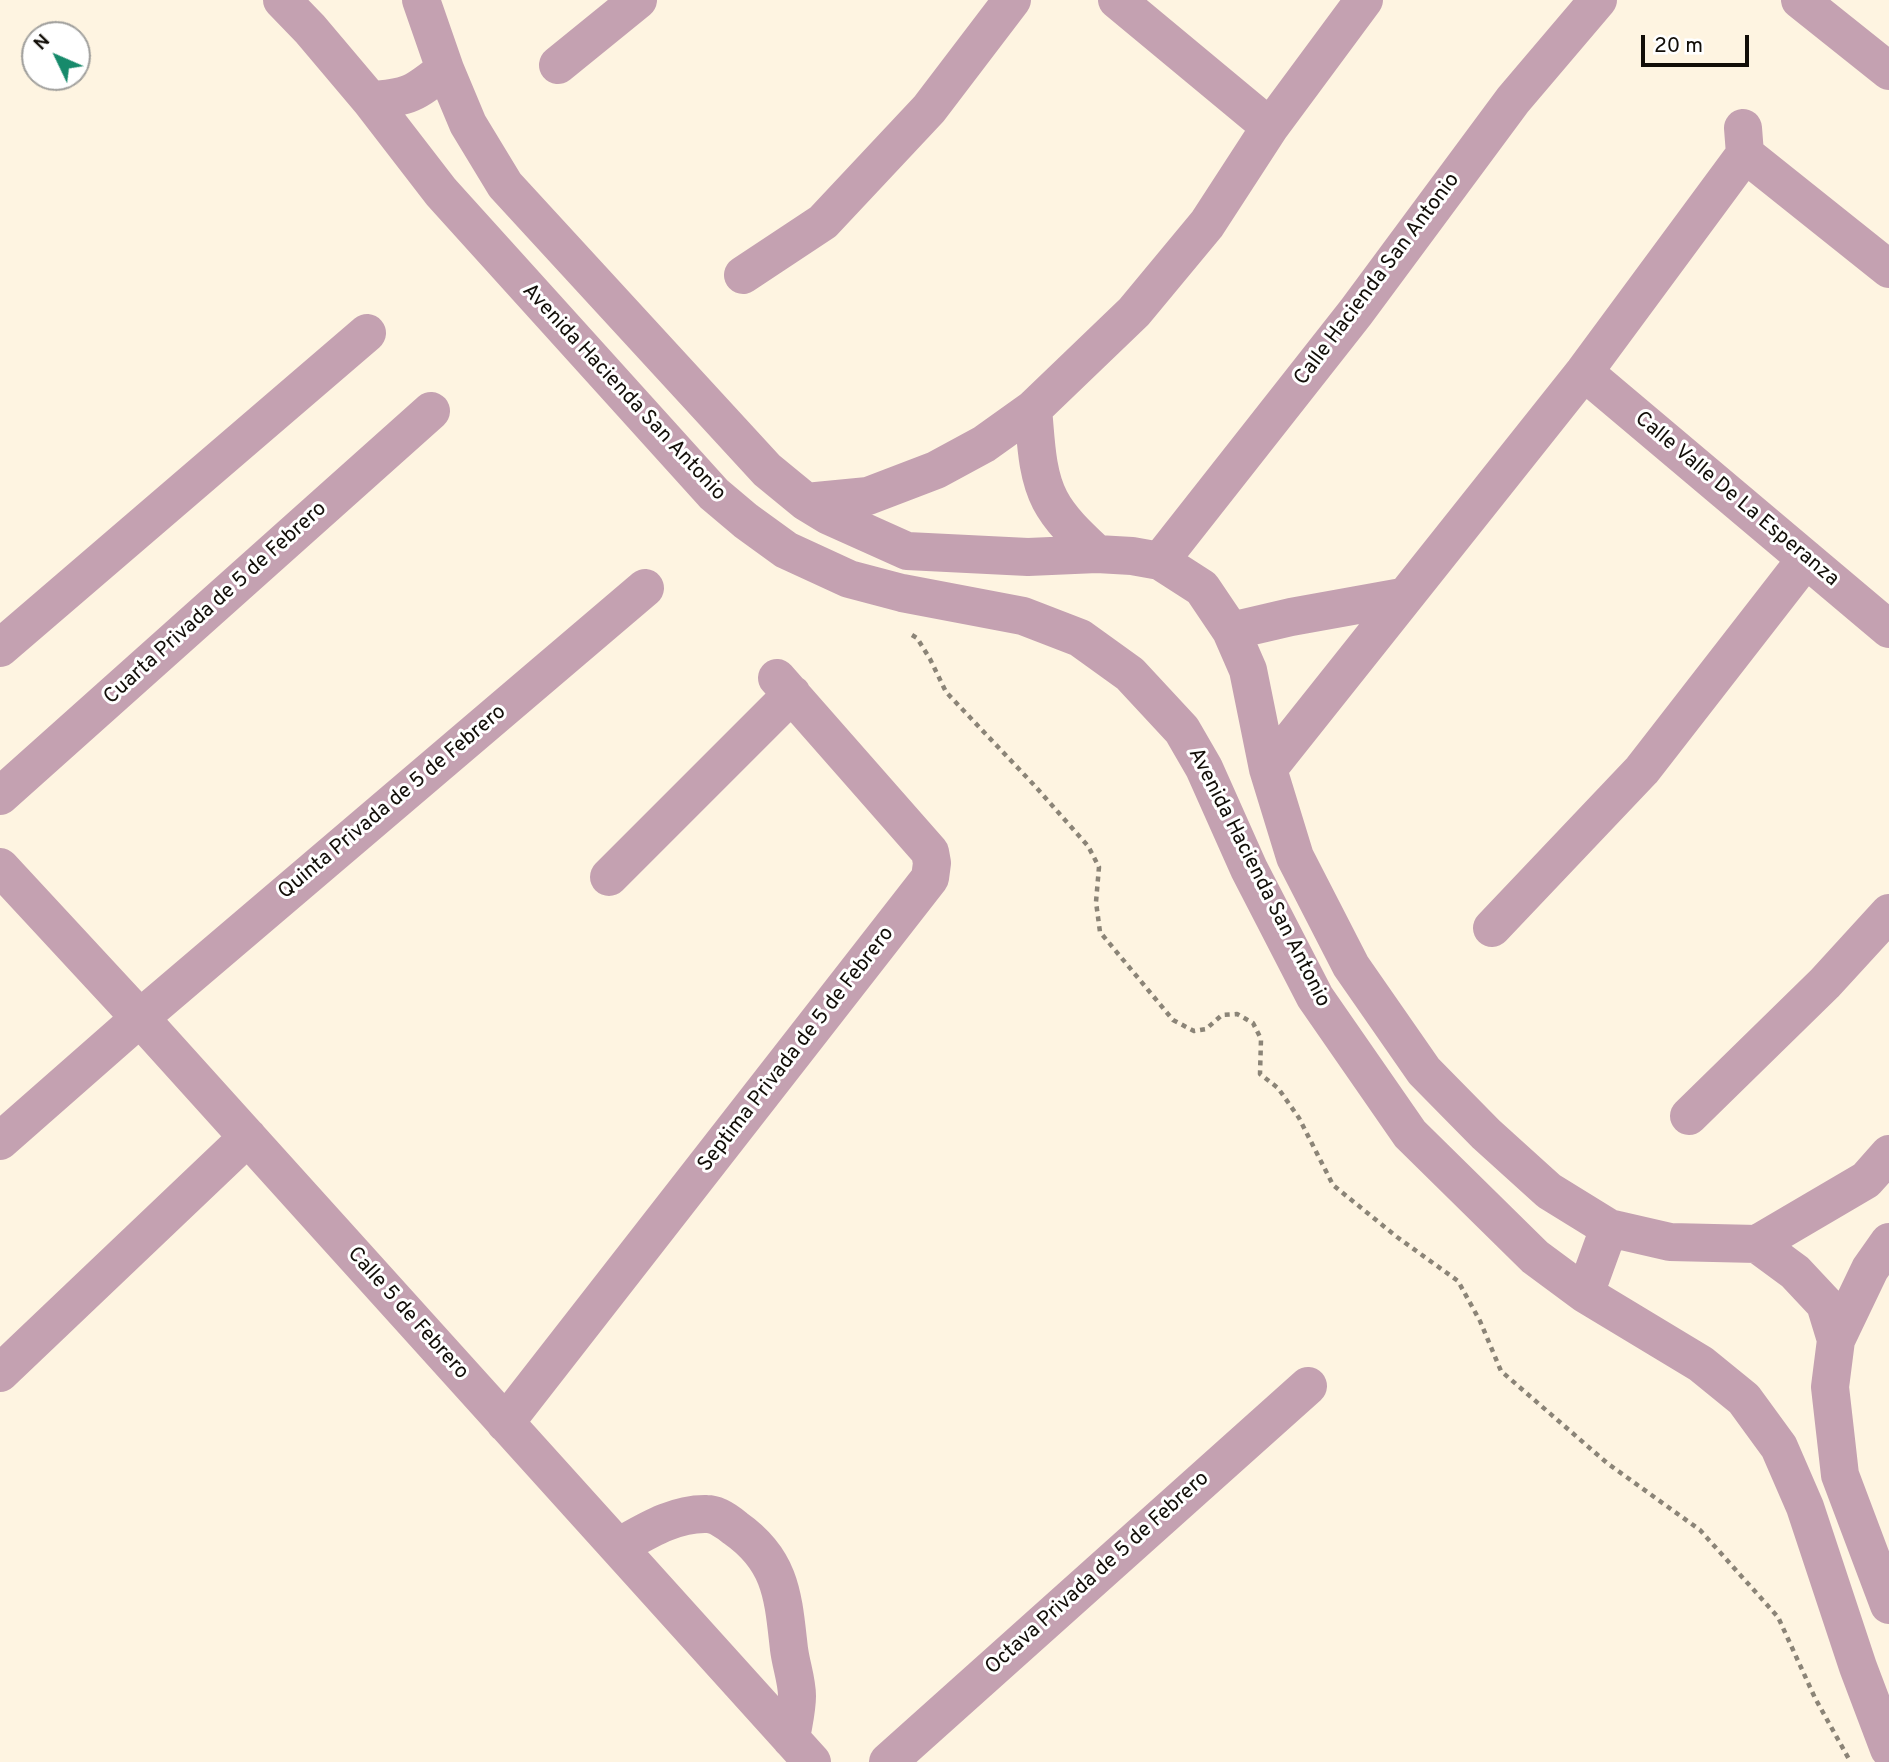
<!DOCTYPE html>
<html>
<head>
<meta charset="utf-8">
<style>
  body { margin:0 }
  #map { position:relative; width:1889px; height:1762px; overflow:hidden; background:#fef4e1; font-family:Overpass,sans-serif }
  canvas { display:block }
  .north { position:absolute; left:21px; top:21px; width:70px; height:70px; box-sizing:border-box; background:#fff; border:2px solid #a09f9c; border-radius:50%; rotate:314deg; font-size:19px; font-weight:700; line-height:28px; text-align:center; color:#120e08 }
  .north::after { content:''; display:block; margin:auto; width:24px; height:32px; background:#178a6b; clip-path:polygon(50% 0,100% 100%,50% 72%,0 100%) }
  .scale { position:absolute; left:1641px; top:35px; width:108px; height:32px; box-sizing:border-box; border:4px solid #120e08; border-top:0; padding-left:9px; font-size:21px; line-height:24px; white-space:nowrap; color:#120e08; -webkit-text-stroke:5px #fff; paint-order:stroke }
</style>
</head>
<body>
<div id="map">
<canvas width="1889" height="1762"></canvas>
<div class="north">N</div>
<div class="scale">20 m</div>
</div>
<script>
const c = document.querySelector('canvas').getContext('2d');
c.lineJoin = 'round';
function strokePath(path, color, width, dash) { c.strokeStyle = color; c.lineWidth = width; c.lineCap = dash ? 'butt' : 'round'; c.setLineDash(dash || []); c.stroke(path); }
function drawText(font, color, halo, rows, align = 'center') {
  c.font = font + ' Overpass,sans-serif'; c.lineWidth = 6; c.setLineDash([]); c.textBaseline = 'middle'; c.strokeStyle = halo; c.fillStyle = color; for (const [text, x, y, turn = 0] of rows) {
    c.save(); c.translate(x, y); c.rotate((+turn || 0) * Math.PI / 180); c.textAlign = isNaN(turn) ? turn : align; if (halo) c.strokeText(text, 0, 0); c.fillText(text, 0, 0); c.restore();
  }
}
strokePath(new Path2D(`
  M912 635 917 638 930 659 946 692 1034 785 1088 846 1099 867 1096 902 1100 932 1173 1020 1194 1031 1206 1029 1222 1015 1237 1014 1253 1023 1261 1039 1260 1074 1278 1088 1299 1118 1333 1185 1397 1237 1458 1281 1480 1321 1501 1371 1607 1463 1700 1530 1778 1617 1815 1698 1850 1761`), '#8b8477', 4.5, [5, 5]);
strokePath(new Path2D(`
  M282 0 310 29 370 100 441 192 714 494 746 521 786 550 849 579 902 593 1023 616 1080 638 1130 674 1182 730 1204 768 1249 869 1315 997 1410 1134 1535 1257 1585 1294 1701 1364 1744 1399 1779 1447 1805 1507 1858 1667 1889 1749
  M421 0 445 69 468 124 505 185 767 470 806 502 829 516 907 551 1028 557 1097 554 1132 556 1160 561 1202 588 1231 631 1248 670 1268 769 1295 857 1351 966 1424 1071 1486 1134 1549 1191 1609 1228 1670 1242 1757 1244 1795 1272 1825 1304 1836 1340 1830 1387 1840 1475 1889 1605
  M1117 0 1270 127
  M1800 0 1889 71
  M558 65 638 0
  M370 100C409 98 415 93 445 69
  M1745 154 1889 269
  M743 275 823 222 929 109 1012 0
  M1584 372 1889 629
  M1033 409C1036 439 1036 473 1050 500 1061 521 1080 538 1097 554
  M806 502 868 496 936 470 984 444 1033 409 1134 312 1207 224 1270 127 1364 0
  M1160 561 1356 312 1513 100 1598 0
  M1231 631 1291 617 1402 597
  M0 648 367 333
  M1268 769 1584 372 1745 154 1743 128
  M0 796 431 411
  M0 867 140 1018 812 1762
  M609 877 792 694
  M1492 928 1642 770 1806 559
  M1689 1116 1825 983 1889 913
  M0 1141 140 1018 645 588
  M1757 1244 1866 1180 1889 1154
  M1585 1294 1609 1228
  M1836 1340 1870 1269 1889 1242
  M0 1373 248 1137
  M505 1423 930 878 932 863 930 852 777 678
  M618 1547C645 1532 674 1513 707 1514 716 1514 728 1522 735 1528 782 1561 783 1597 789 1649 791 1665 797 1681 797 1696 797 1710 793 1725 791 1739
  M888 1762 1308 1386`), '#c4a1b1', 38);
drawText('21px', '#120e08', '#fff', [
  ["Calle Hacienda San Antonio",1378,280,-53],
  ["Avenida Hacienda San Antonio",623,393,47],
  ["Calle Valle De La Esperanza",1736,500,40],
  ["Cuarta Privada de 5 de Febrero",216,604,-42],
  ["Quinta Privada de 5 de Febrero",393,803,-40],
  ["Avenida Hacienda San Antonio",1258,878,63],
  ["Septima Privada de 5 de Febrero",797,1050,-52],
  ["Calle 5 de Febrero",407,1314,48],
  ["Octava Privada de 5 de Febrero",1098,1574,-42]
]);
</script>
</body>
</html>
